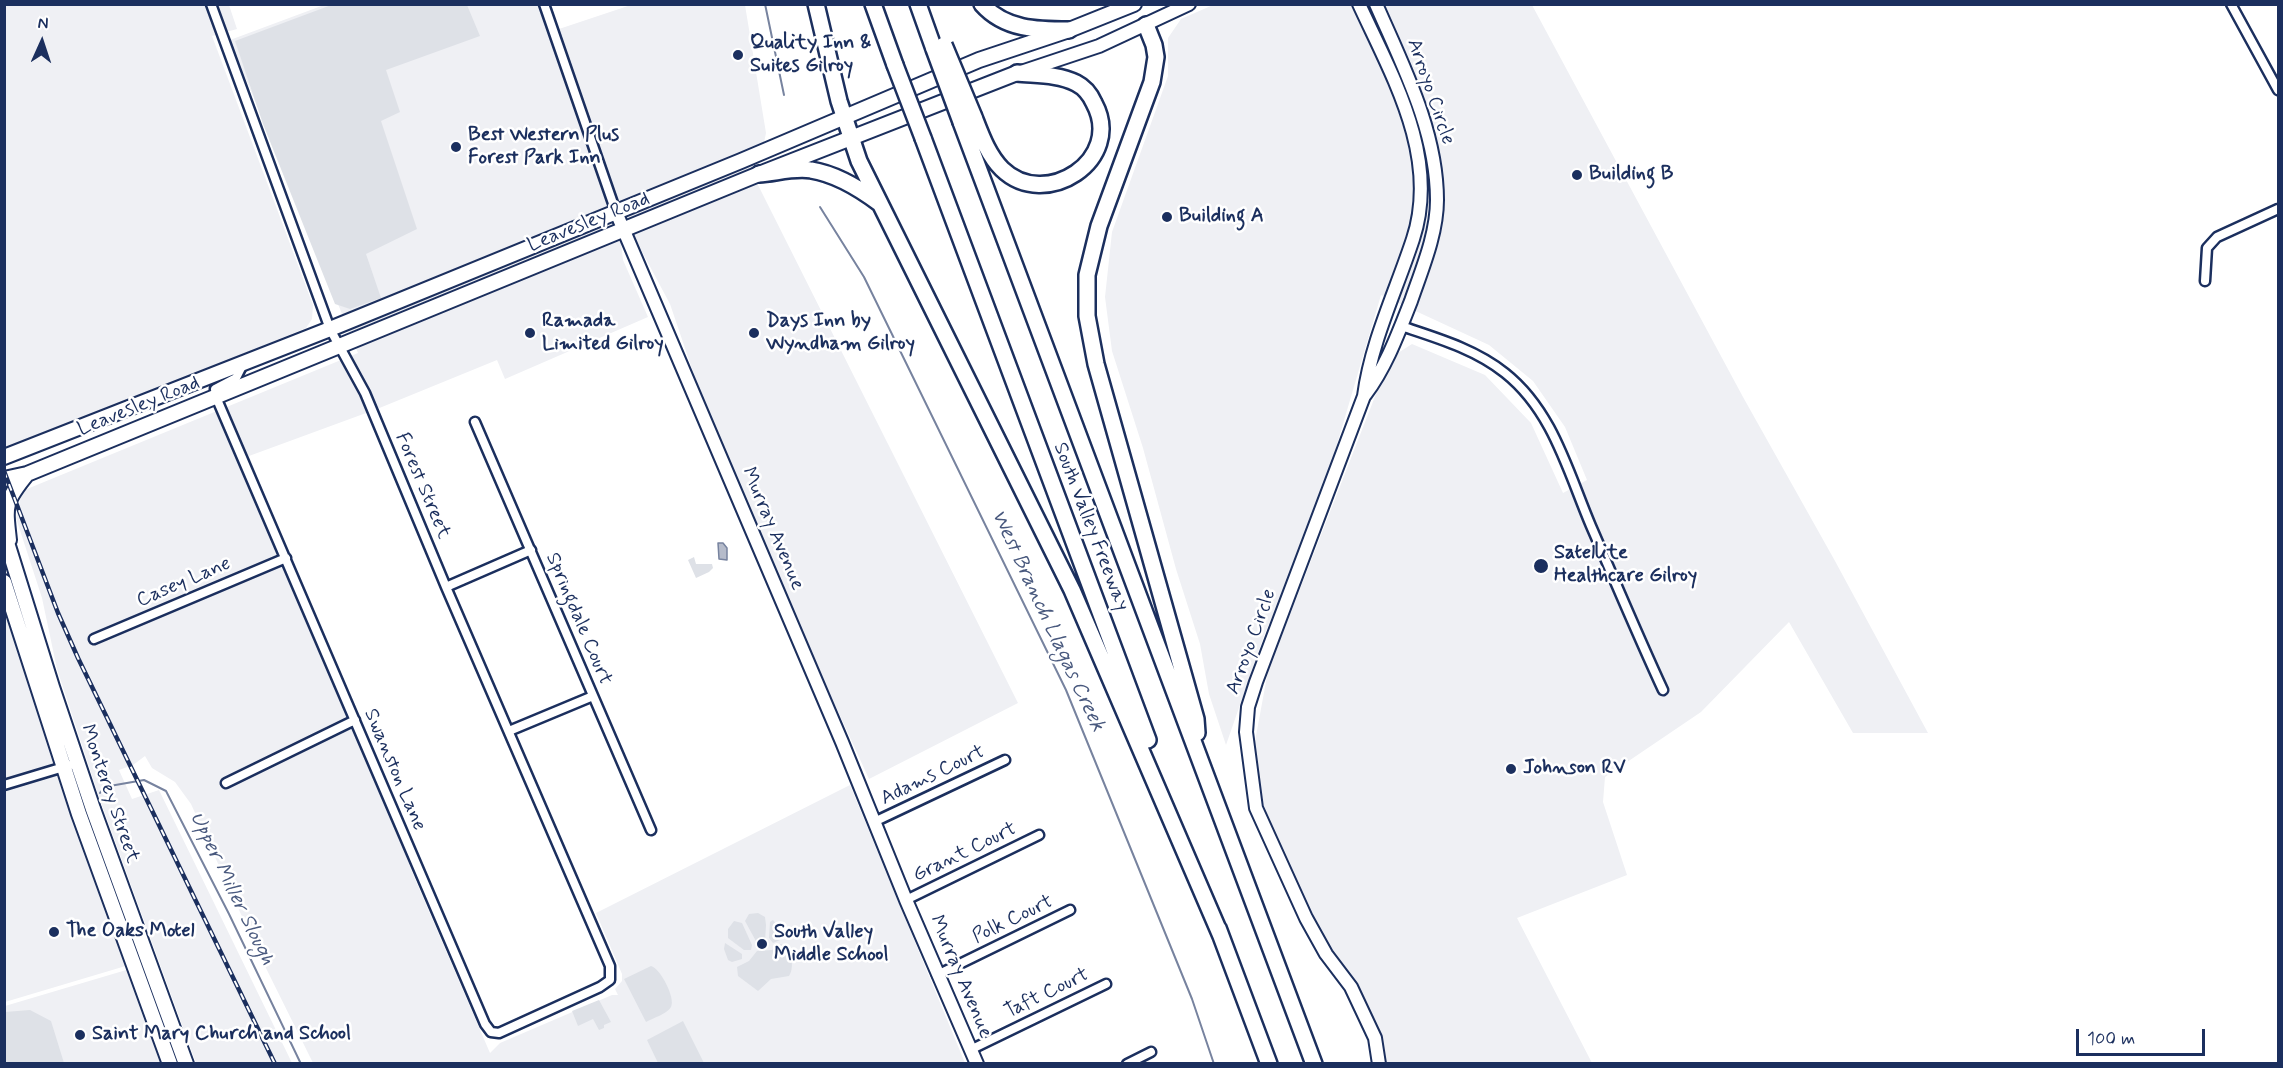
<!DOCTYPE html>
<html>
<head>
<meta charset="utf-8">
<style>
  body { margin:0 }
  #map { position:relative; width:2283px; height:1068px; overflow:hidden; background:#fff; font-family:Mynerve,sans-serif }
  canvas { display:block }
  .frame { position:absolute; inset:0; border:6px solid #1b2f5e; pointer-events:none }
  .north { position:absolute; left:12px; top:12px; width:60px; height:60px; -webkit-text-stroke:4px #fff; paint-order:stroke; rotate:3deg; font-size:16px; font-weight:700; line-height:24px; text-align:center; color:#1b2f5e }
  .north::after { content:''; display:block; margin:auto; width:21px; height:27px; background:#1b2f5e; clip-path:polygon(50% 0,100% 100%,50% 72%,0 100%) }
  .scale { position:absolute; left:2076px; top:1029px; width:129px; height:27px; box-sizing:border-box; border:3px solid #1b2f5e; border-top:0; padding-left:8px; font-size:18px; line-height:21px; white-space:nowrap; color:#1b2f5e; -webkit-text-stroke:4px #fff; paint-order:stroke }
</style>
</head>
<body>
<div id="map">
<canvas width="2283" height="1068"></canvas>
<div class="frame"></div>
<div class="north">N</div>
<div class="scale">100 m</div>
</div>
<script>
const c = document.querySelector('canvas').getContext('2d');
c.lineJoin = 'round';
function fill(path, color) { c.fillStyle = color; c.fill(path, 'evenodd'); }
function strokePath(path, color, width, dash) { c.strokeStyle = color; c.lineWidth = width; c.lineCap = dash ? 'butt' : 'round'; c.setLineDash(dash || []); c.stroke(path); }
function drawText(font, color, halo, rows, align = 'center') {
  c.font = font + ' Mynerve,sans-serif'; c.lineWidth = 5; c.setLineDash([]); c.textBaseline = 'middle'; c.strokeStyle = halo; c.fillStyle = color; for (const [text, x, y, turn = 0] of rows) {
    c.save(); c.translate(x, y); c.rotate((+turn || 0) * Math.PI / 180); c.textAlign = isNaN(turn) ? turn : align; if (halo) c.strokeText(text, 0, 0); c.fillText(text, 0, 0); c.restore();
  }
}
fill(new Path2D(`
  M4 5H229L237 29 212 36 313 305 312 319 306 328 11 449 4 446Z
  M324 5H545L556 30 631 5H745L766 133 756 181 1018 703 869 779 723 460 670 304 616 203 623 260 648 317 505 379 497 360 377 409 249 456 358 726 412 872 490 1053 500 1043 612 995H618L615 989 622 981V974L596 913 850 785 965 1063H313L259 954 191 804 175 782 152 768 145 756 133 765 119 770 132 799 159 790 292 1063H196L100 800 57 669 42 598 16 518 22 492 27 489 358 353 230 40Z
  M1213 5H1532L1743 397 1835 561 1928 733H1853L1789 622 1701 712 1605 777 1603 802 1627 875 1517 918 1592 1063H1385L1381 1035 1354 983 1313 932 1264 806 1253 752 1268 671 1390 358 1412 344 1485 375 1531 423 1563 493 1587 480 1565 427 1533 381 1489 345 1381 295 1312 529 1265 633 1226 745 1209 694 1200 644 1176 569 1143 448 1112 351 1105 297 1112 232 1168 76V38L1181 19Z
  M4 601 129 965 5 1002H4Z
  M133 968 166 1064H5V1006Z`), '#eff0f4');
fill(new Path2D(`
  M334 4 467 5 480 36 386 70 400 112 381 121 417 229 366 254 381 298 350 309 335 304 263 124 235 41Z
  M694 557 696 564H712L713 568 709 572 696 578 688 560Z
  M758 913 765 917 766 925 765 942 761 945 757 943 745 921 749 914Z
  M773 920 783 933 780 940 773 943 769 938 770 922Z
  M734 921 742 923 752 945 751 950H744L728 938V929Z
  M725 943 742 954V959L732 962 728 960 724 949Z
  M781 944 788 947C792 955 794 969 789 976L771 979 758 991 738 976 737 967 749 961 757 951 772 950Z
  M651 966C660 968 676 998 671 1007 667 1014 653 1018 646 1022L624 979Z
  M599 1000 611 1022 604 1025V1028L599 1030 593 1019 578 1026 572 1011Z
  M30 1010 51 1021 64 1063H5V1012Z
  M683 1021 704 1063H658L647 1040Z`), '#dee1e7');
const water = new Path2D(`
  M718 543H723L727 548V560L719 559Z`);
fill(water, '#b5bbca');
strokePath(water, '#77839f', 1.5);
strokePath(new Path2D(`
  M765 4 784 95
  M820 207 864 277 1066 690 1192 999 1214 1064
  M100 793 104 787 144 780 166 791 229 914 301 1064`), '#77839f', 2);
const street = new Path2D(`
  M211 4 330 329 365 393 446 587 610 966V980L600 987 499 1033 491 1032 485 1024 216 397 215 389 236 378 243 364
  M544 4 616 212
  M2231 4 2278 90
  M2205 281 2207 248 2217 237 2278 209
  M1401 326C1437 338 1475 349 1505 373 1553 411 1568 472 1591 526 1615 581 1638 636 1663 690
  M475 422 651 830
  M446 587 531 550
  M94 639 286 558
  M509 731 593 696
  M226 783 355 720
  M4 785 77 763
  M874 822 1005 760
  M906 900 1039 835
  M937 975 1070 910
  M970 1050 1106 984
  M1127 1064 1151 1052`);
const secondary = new Path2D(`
  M1359 4C1392 76 1440 157 1413 239 1396 291 1371 342 1364 396L1256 682 1248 707 1246 732 1256 808 1306 918 1326 954 1351 987 1375 1038 1379 1064
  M1021 72 1099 46 1189 4
  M616 212 842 742 906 900 977 1064
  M1365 395C1386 367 1398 334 1411 301 1422 269 1437 234 1437 200 1437 131 1403 66 1376 4`);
const primary = new Path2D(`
  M4 457 330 329 741 161 979 60 1069 30 1134 4
  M4 479 27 474 759 174 1017 73
  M4 533 52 687 93 809 186 1064
  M9 540C5 505 4 502 27 474
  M4 582 79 814 170 1064`);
const highway = new Path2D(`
  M816 4 839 101 859 161 1072 590 1221 936
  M873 4 895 65
  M918 4 934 49
  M982 4C1005 30 1038 30 1069 30
  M1146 25 1154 45 1156 57 1152 82 1099 226 1087 275V316L1096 364 1196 719 1197 733
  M974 117C981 135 988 155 1002 169 1045 211 1125 160 1094 103 1090 94 1084 87 1076 83 1058 74 1036 75 1017 73
  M961 122 1314 1064
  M923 138 1148 740
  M759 174C775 173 795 167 811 170 836 174 859 188 879 203
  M1218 928 1269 1064`);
strokePath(street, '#1b2f5e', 13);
strokePath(secondary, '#1b2f5e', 16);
strokePath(primary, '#1b2f5e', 18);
strokePath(highway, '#1b2f5e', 20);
strokePath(street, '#fff', 8);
strokePath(secondary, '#fff', 12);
strokePath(primary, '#fff', 14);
strokePath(highway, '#fff', 15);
const rail = new Path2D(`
  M4 471 58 613 78 658 275 1064`);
strokePath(rail, '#1b2f5e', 4.5);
strokePath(rail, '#fff', 2, [7]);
const highwayBridge = new Path2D(`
  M944 45 974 117
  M934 49 961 122
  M895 65 923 138`);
strokePath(highwayBridge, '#1b2f5e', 20, []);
strokePath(highwayBridge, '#fff', 15);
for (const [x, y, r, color] of [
  [738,55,6,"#1b2f5e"],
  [456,147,6,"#1b2f5e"],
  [1577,175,6,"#1b2f5e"],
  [1167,217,6,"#1b2f5e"],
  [530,333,6,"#1b2f5e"],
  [754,333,6,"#1b2f5e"],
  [1541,566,8,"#1b2f5e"],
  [1511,769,6,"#1b2f5e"],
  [54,932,6,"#1b2f5e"],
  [762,944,6,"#1b2f5e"],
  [80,1035,6,"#1b2f5e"]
]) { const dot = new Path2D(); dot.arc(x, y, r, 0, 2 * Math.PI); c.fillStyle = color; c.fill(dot); strokePath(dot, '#fff', 2); }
drawText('bold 20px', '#1b2f5e', '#fff', [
  ["Quality Inn &",750,44],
  ["Suites Gilroy",750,67],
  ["Best Western Plus",468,136],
  ["Forest Park Inn",468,159],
  ["Building B",1589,175],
  ["Building A",1179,217],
  ["Ramada",542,322],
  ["Limited Gilroy",542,345],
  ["Days Inn by",766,322],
  ["Wyndham Gilroy",766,345],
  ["Satellite",1554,554],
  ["Healthcare Gilroy",1554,577],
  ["Johnson RV",1523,769],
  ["The Oaks Motel",66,932],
  ["South Valley",774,933],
  ["Middle School",774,956],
  ["Saint Mary Church and School",92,1035]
], 'left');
drawText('20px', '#1b2f5e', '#fff', [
  ["Arroyo Circle",1430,92,71],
  ["Leavesley Road",589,223,-22],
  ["Leavesley Road",139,407,-22],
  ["Forest Street",422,486,67],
  ["South Valley Freeway",1090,527,69],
  ["Murray Avenue",772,529,67],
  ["Casey Lane",184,583,-23],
  ["Springdale Court",578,619,67],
  ["Arroyo Circle",1252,642,-70],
  ["Swanston Lane",394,770,67],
  ["Adams Court",933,776,-26],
  ["Monterey Street",109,794,71],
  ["Grant Court",965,853,-26],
  ["Polk Court",1013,920,-26],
  ["Murray Avenue",960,977,67],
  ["Taft Court",1047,994,-26]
]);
drawText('italic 21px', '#49597e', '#fff', [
  ["West Branch Llagas Creek",1047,621,65],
  ["Upper Miller Slough",231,889,64]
]);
</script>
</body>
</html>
